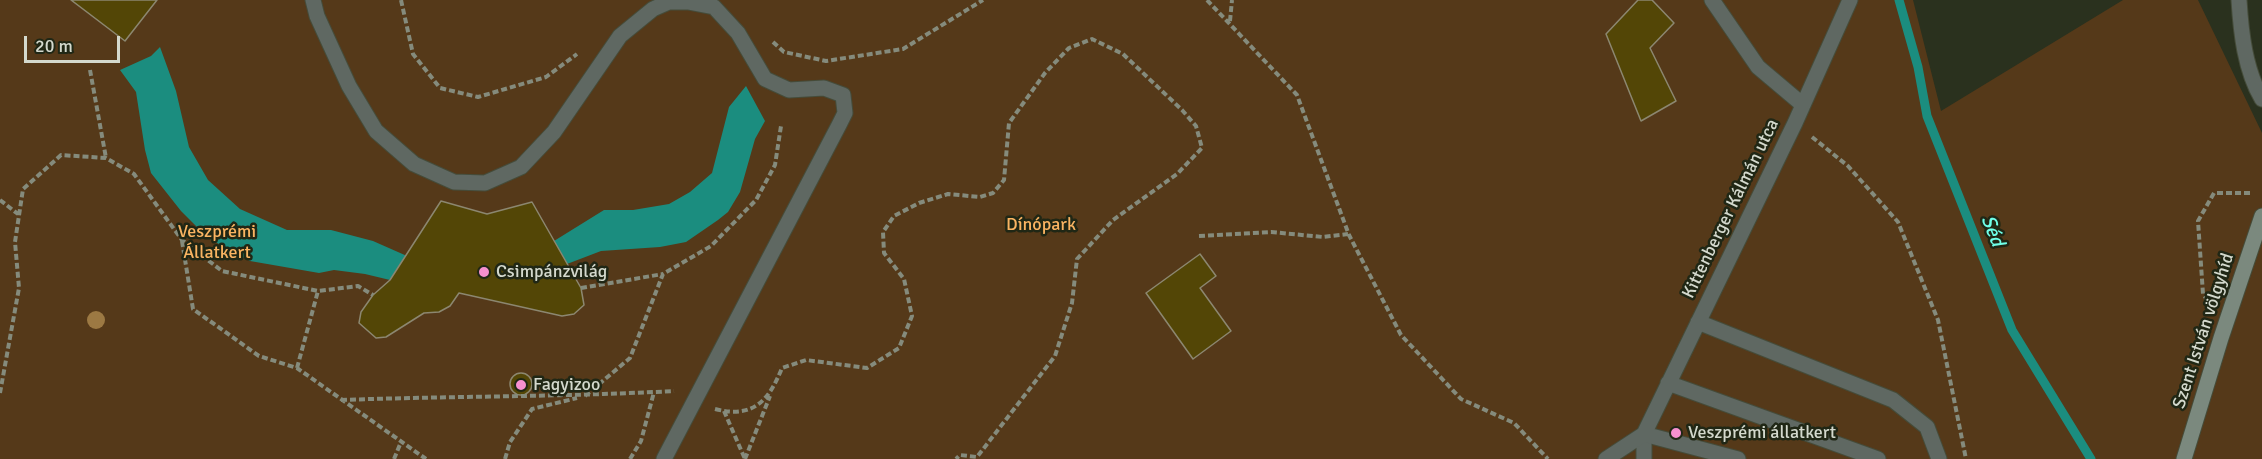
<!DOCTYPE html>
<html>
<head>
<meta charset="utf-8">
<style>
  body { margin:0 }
  #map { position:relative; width:2262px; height:459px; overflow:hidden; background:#2a311e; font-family:Signika,sans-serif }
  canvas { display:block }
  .scale { position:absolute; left:24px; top:36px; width:96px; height:27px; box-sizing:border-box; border:3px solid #d4d9cd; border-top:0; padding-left:8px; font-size:18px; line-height:21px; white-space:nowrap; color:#d4d9cd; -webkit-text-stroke:4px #202715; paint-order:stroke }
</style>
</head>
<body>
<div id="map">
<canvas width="2262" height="459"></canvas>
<div class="scale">20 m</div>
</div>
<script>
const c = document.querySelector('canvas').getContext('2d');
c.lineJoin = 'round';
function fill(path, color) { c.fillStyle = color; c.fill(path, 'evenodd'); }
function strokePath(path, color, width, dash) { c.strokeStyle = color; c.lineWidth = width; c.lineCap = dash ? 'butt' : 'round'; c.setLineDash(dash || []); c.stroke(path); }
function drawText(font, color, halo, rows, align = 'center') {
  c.font = font + ' Signika,sans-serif'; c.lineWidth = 5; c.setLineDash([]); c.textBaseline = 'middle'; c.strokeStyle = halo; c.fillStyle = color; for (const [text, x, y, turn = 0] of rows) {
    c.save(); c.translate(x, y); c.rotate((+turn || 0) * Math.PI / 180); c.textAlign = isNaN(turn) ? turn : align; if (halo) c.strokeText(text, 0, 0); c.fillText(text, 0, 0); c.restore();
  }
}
fill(new Path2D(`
  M0 0H1913L1941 111 2123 0H2198L2262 133V459H0Z`), '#553919');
fill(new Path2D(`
  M160 47 176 91 189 147 208 180 240 209 287 230H331L373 241 407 256 390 280 365 274 334 270 319 273 250 261 208 238 181 211 151 173 145 150 136 92 120 70 151 56Z
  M746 86 765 121 755 139 740 192 728 212 718 220 686 242 660 247 601 251 567 264 554 241 604 210H633L669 204 690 192 712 173 729 107Z`), '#1b8d7f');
strokePath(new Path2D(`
  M1899 0 1918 67 1927 116 2012 330 2091 459`), '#1b8d7f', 9);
const building = new Path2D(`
  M71 0H157L125 41Z
  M1638 0H1652L1674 23 1650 48 1676 101 1641 121 1606 34Z
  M441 201 487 214 532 202 581 288 584 305 574 314 562 316 459 293 450 306 439 312 424 313 386 337 376 338 359 323 361 312 373 295 390 280Z
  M1200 254 1216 276 1200 288 1231 331 1193 359 1146 293Z
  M510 384a11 11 0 1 1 22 0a11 11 0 1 1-22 0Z`);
fill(building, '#534606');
strokePath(building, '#8c8770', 1.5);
const lane = new Path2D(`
  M313 0 317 16 349 86 376 131 414 164 454 182 485 183 521 167 554 132 620 36 653 9 669 2H688L714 7 738 33 765 79 789 90 824 88 843 95 845 113 839 125 664 459
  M1644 434V459`);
const street = new Path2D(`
  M1712 0 1758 67 1803 105
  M2239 0C2241 33 2245 70 2262 99
  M1698 322 1893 400 1927 427 1939 459
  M1668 383 1878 459
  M1644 434 1738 459
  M1606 459 1644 434 1795 123 1850 0`);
const secondary = new Path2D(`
  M2184 459 2221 338 2262 216`);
strokePath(lane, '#454c3a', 17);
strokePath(street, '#454c3a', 17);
strokePath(secondary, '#454c3a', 17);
strokePath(new Path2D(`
  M401 0 413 54 440 88 478 97 546 77 577 54
  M1207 0 1297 95 1349 235 1401 335 1461 399 1514 423 1548 459
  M1230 21 1232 0
  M773 42 784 52 826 61 903 49 983 0
  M90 70 106 158
  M1812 137 1848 166 1898 222 1938 320 1966 459
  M0 200 18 214
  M1199 236 1271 232 1323 237 1348 234
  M182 241 193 309 259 356 297 368 426 459
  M581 288 663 274
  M2208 301 2203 294 2198 221 2214 193H2252
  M297 368 318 291
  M0 393 19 288 15 242 23 189 61 155 106 158 134 174 182 240 222 271 318 291 358 286 373 295
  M585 396 630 358 663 274 711 246 756 200 775 165 781 126
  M341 400C452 396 563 397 674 391
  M715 409C754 419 769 400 782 368L806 360 867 368 899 348 912 316 904 279 884 253 883 232 894 216 919 203 948 194 980 197 993 193 1004 180 1009 123 1045 73 1069 48 1092 39 1123 54 1182 110 1196 126 1202 148 1177 174 1113 220 1077 259 1072 303 1055 356 977 457 960 455 956 459
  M724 411 745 459
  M394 459 401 442
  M505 459 510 442 532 409 577 398
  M630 459 641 441 654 392
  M745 459 770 396`), '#858b7c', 4, [6, 3]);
strokePath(lane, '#5f6862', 15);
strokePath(street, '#5f6862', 15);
strokePath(secondary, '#7b897e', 15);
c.fillStyle = '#9c7943';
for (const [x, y] of [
  [96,320]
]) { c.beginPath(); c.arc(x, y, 9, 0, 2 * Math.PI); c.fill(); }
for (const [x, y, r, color] of [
  [484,272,6,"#f690cf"],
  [521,385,6,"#f690cf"],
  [1676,433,6,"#f690cf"]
]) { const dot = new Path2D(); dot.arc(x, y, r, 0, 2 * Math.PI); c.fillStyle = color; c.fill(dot); strokePath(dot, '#202715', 2); }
drawText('18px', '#d4d9cd', '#202715', [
  ["Kittenberger Kálmán utca",1731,209,-64],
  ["Szent István völgyhíd",2204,331,-72]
]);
drawText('18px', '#fab462', '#202715', [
  ["Dínópark",1041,225],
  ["Veszprémi",217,232],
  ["Állatkert",217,253]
]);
drawText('18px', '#d4d9cd', '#202715', [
  ["Csimpánzvilág",496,272],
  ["Fagyizoo",533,385],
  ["Veszprémi állatkert",1688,433]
], 'left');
drawText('italic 20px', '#6fffe9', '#202715', [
  ["Séd",1992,231,68]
]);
</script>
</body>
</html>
